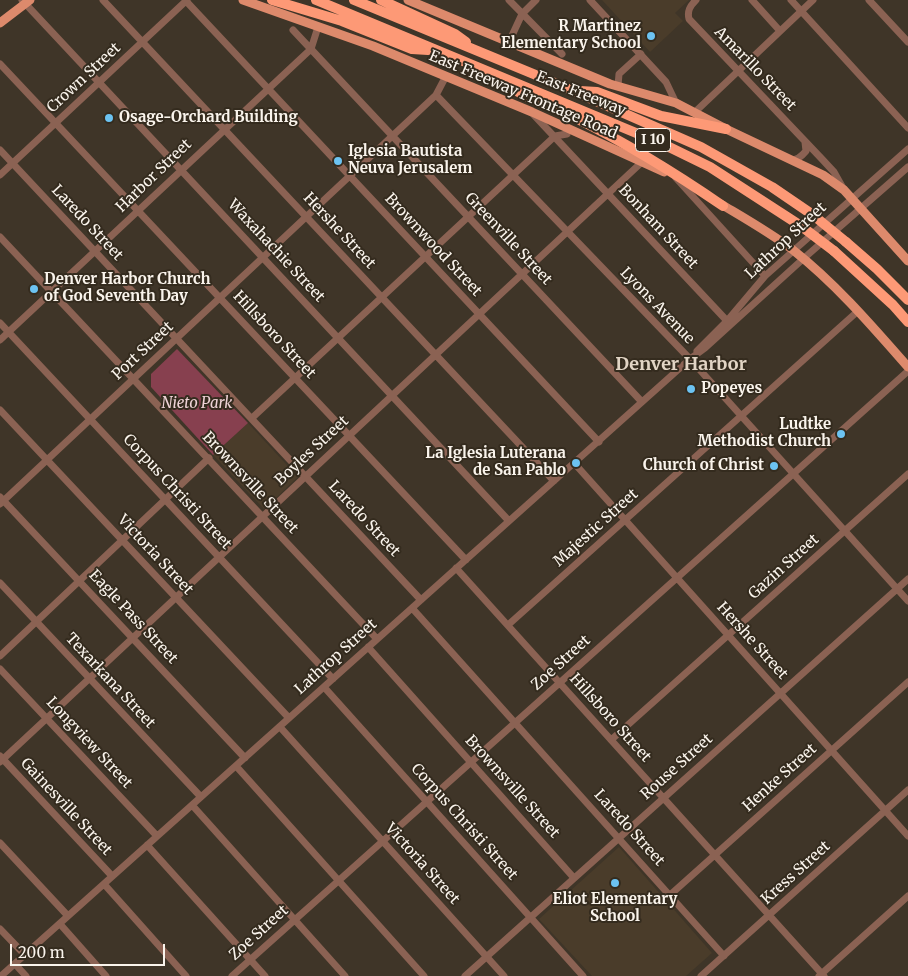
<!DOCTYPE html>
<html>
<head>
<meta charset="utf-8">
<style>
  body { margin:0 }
  #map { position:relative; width:908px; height:976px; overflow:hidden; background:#3f3528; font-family:Merriweather,serif }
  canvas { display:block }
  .scale { position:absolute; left:10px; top:944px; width:155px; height:22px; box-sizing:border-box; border:2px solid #faf4ec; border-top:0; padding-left:6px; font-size:15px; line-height:18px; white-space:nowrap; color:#faf4ec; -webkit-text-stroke:4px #342b1e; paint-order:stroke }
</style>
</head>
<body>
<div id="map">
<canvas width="908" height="976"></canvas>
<div class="scale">200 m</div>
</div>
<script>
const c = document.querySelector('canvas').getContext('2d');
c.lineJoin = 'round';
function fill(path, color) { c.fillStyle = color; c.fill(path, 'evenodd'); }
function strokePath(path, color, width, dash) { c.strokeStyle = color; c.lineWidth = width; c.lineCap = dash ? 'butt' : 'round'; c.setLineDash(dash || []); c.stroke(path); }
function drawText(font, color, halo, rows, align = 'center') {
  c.font = font + ' Merriweather,serif'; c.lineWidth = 4; c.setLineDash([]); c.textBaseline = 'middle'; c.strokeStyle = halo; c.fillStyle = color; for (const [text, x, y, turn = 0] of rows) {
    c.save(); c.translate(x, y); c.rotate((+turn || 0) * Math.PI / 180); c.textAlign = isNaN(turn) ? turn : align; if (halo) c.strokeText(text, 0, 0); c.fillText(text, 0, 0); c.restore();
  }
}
fill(new Path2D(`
  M602 0H689L675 13 683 21 650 52Z
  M248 423 298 477 264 509 213 455Z
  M619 847 712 953 686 976H592L539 919Z`), '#4a3c2a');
fill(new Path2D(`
  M177 349 248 423 213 455 151 387V374Z`), '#87404f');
strokePath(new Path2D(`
  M22 0 509 521
  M103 0 554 481
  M509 0 562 54
  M590 0 666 82 676 103
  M696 0C690 6 687 11 689 19L821 158 834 172 843 188
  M752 0 780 31
  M791 0 908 128
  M869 0 908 42
  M186 1 599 442
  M293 30 642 402
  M509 42 522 14 536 0
  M0 64 466 560
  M618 86 619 74 641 54
  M436 95 690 359 908 601
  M695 112 813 0
  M533 114 729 323
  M0 150 421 600
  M791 160C798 160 802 156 806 151L805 142
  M0 175 187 0
  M676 178 765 276
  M0 237 377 639
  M0 323 333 679
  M0 340 311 49 318 27
  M697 351 727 321 765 276 908 149
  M0 410 289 718
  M252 418 555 136 567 134
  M575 464 908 836
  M0 497 245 758
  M0 504 436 95 446 76
  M456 568 824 976
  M0 583 201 797
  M412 608 724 956
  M508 625 858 311
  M368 647 574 878
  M0 656 209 458
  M0 669 157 836
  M324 687 583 976
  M280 727 504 976
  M611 740 908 474
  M0 756 112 876
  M0 762 643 161
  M236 766 424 976
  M192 805 345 976
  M0 843 68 916
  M147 845 265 976
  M104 884 186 976
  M670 895 908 682
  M60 924 106 976
  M0 929 25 955
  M15 964 26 976
  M1 976 690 359 705 348 803 259 908 167
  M232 976 908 371
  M465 976 908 579
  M701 976 908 790
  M819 976 908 896`), '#8b6253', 7);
strokePath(new Path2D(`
  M243 0 373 46 532 112 664 172
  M408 0 610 84 676 103 726 129 823 175 844 190 908 261
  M0 23 30 0
  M719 203C744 218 769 232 793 250 836 284 872 326 908 367`), '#dd8a6c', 9);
strokePath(new Path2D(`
  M272 0 342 21 412 49 428 50
  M316 0 665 145 710 167 801 226
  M354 0 548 80 701 147 772 187 813 215
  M381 0 455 34 466 42
  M502 81C524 99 550 105 574 117 626 143 675 173 723 206
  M580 91 597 92 661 116 726 129
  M846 242 877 269 908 300
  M834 251 893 305 908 322`), '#fd9976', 10);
strokePath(new Path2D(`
  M813 215 846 242
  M801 226 834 251`), '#fd9976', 10);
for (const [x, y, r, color] of [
  [651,36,5,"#6cc3f2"],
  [109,118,5,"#6cc3f2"],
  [338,161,5,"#6cc3f2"],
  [34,289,5,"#6cc3f2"],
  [691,389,5,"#6cc3f2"],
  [841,434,5,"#6cc3f2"],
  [576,463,5,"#6cc3f2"],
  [774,466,5,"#6cc3f2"],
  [615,883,5,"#6cc3f2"]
]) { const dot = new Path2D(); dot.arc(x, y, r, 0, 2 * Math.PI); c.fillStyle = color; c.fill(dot); strokePath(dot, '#342b1e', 2); }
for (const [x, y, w] of [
  [653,140,35]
]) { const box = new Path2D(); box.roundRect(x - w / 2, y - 11.5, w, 23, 4); c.fillStyle = '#342b1e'; c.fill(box); strokePath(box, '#faf4ec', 1); }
drawText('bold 14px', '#faf4ec', null, [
  ["I 10",653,140]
]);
drawText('bold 15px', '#faf4ec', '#342b1e', [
  ["R Martinez",641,27],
  ["Elementary School",641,44],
  ["Osage-Orchard Building",119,118,"left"],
  ["Iglesia Bautista",348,152,"left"],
  ["Neuva Jerusalem",348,169,"left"],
  ["Denver Harbor Church",44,280,"left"],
  ["of God Seventh Day",44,297,"left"],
  ["Popeyes",701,389,"left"],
  ["Ludtke",831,425],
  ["Methodist Church",831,442],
  ["La Iglesia Luterana",566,454],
  ["de San Pablo",566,471],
  ["Church of Christ",764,466],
  ["Eliot Elementary",615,900,"center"],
  ["School",615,917,"center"]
], 'right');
drawText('15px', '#faf4ec', '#342b1e', [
  ["Amarillo Street",755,69,46],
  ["Crown Street",84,78,-43],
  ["East Freeway",581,94,22],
  ["East Freeway Frontage Road",523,95,23],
  ["Harbor Street",154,176,-44],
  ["Laredo Street",87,223,47],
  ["Bonham Street",658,227,47],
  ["Hershe Street",339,231,47],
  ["Greenville Street",508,239,47],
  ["Lathrop Street",786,241,-43],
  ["Brownwood Street",433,245,47],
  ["Waxahachie Street",276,251,47],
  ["Lyons Avenue",657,306,46],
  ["Hillsboro Street",274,335,47],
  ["Port Street",143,351,-43],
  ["Boyles Street",312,451,-43],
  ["Brownsville Street",250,483,47],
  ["Corpus Christi Street",177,492,47],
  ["Laredo Street",364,519,47],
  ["Majestic Street",596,528,-42],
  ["Victoria Street",155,555,47],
  ["Gazin Street",784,567,-42],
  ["Eagle Pass Street",133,617,47],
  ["Hershe Street",752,641,48],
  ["Lathrop Street",336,657,-42],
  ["Zoe Street",561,663,-42],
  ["Texarkana Street",110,681,47],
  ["Hillsboro Street",610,718,48],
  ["Longview Street",89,743,47],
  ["Rouse Street",677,767,-42],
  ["Henke Street",780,778,-42],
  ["Brownsville Street",512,787,48],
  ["Gainesville Street",66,807,47],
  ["Corpus Christi Street",464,822,48],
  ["Laredo Street",629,828,48],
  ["Victoria Street",422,864,48],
  ["Kress Street",796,873,-42],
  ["Zoe Street",259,933,-42]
]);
drawText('italic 15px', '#efd3d7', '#342b1e', [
  ["Nieto Park",197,404]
]);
drawText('bold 18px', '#e2d5c5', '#342b1e', [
  ["Denver Harbor",681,365]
]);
</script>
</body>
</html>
